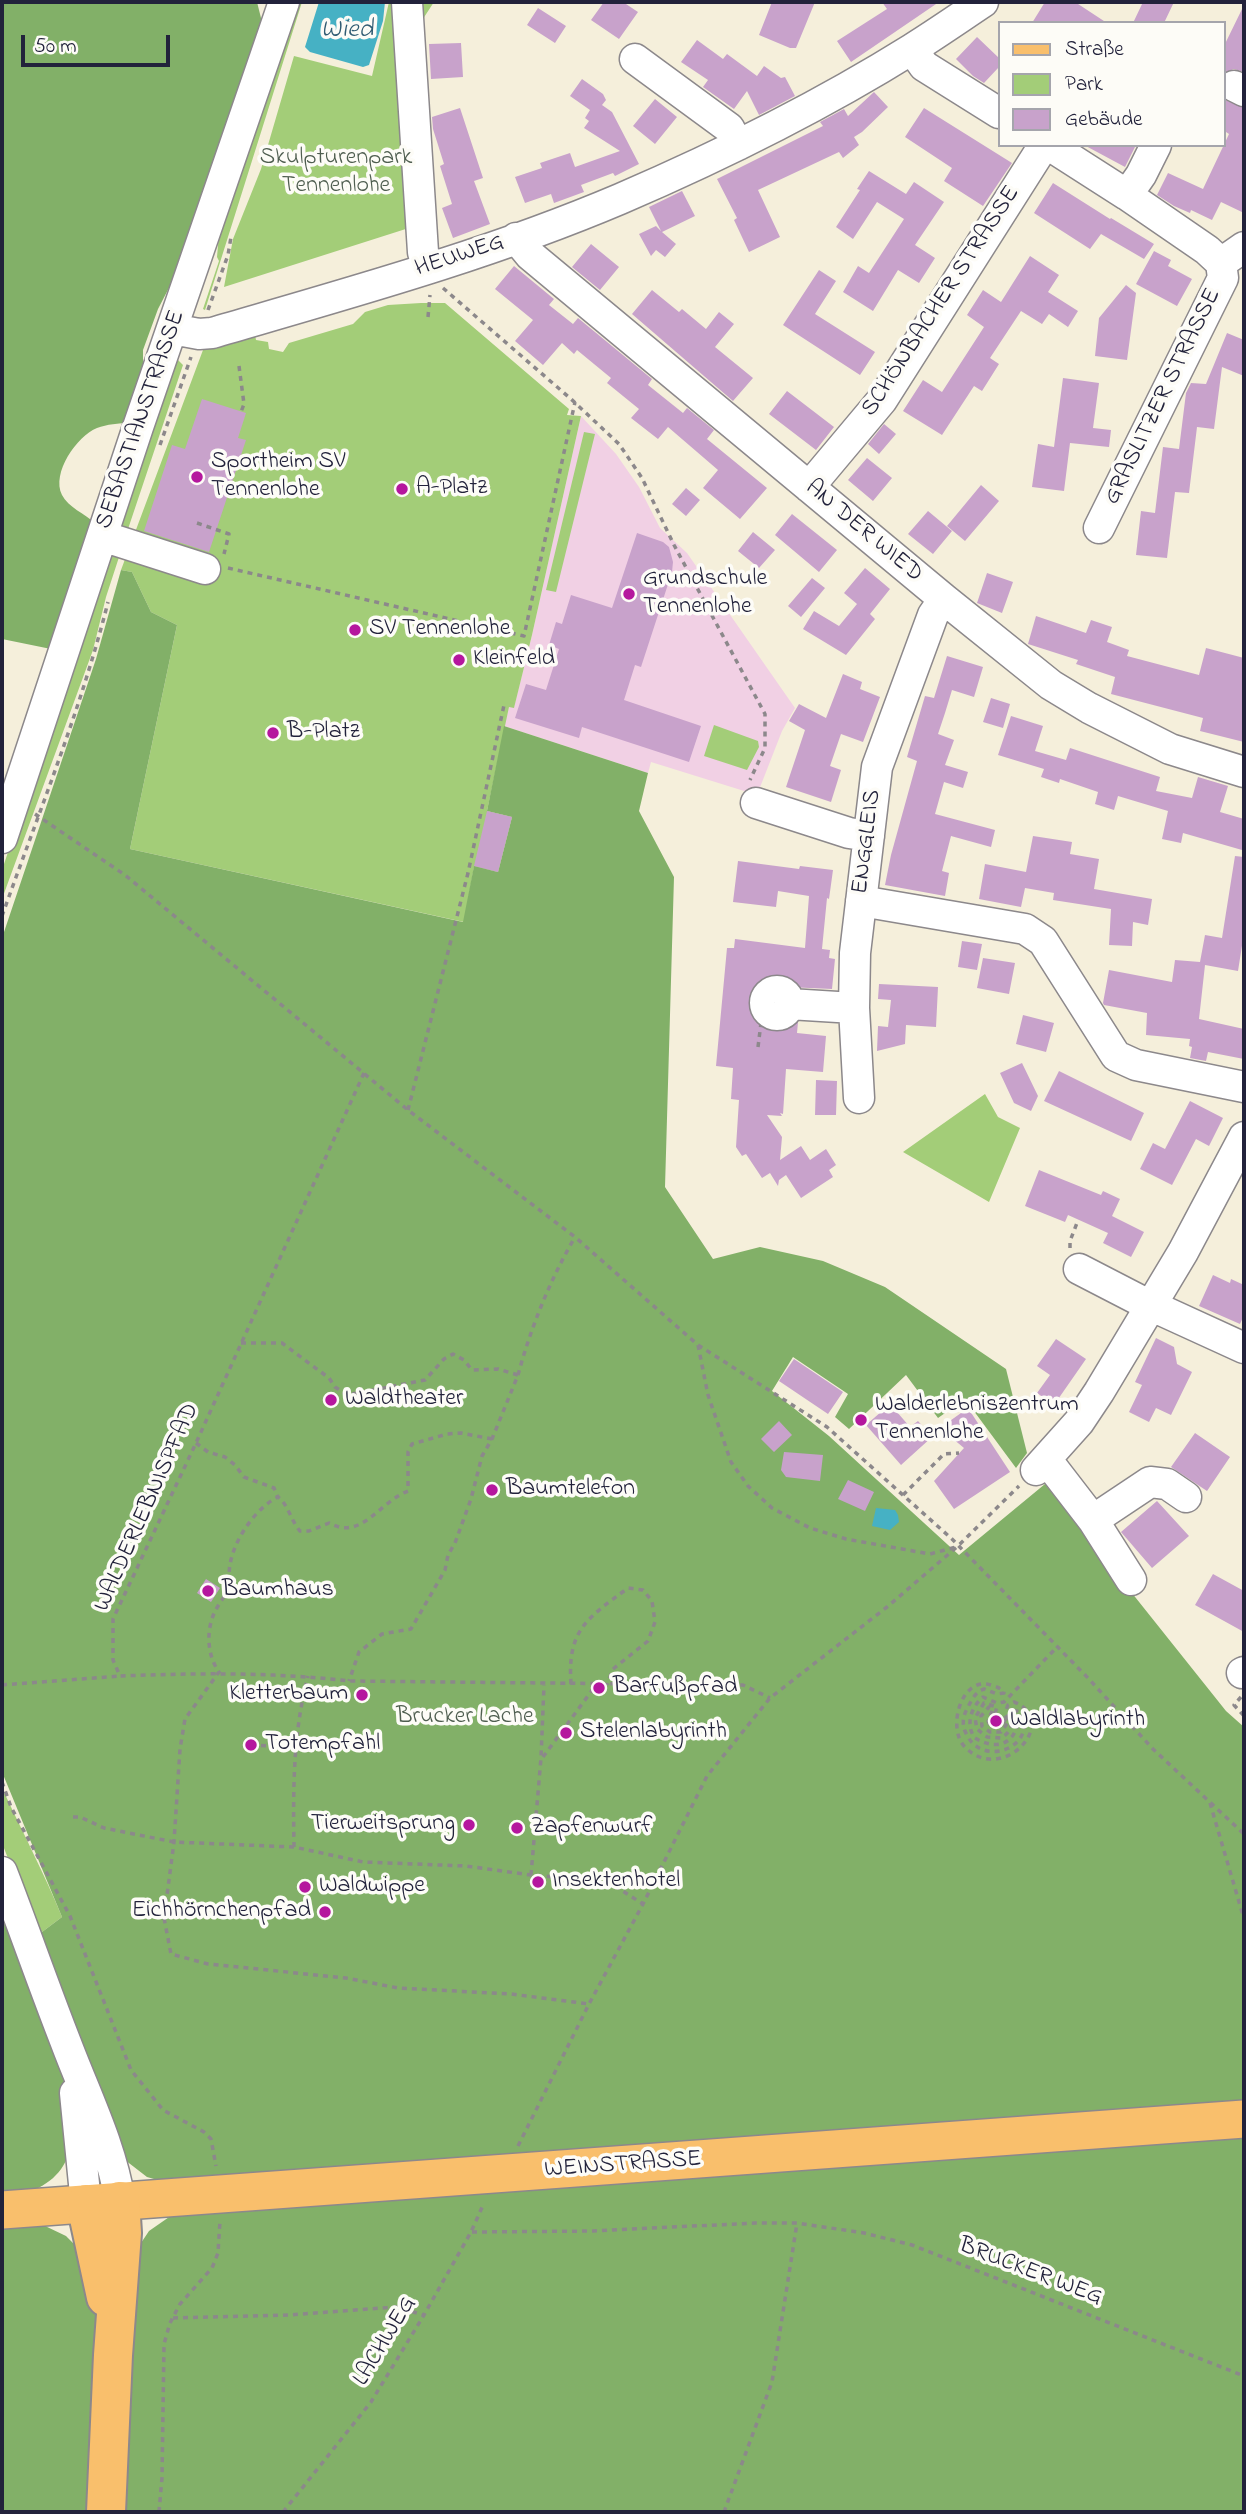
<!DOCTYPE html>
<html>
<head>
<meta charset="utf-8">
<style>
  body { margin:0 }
  #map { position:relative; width:1246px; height:2514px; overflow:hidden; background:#f5efdb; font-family:"Indie Flower",sans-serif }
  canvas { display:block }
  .frame { position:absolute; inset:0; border:4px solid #22223b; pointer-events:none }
  .legend { position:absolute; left:998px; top:21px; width:228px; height:126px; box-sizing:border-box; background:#fdfcf7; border:2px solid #a5a5ac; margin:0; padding:9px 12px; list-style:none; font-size:21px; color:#22223b }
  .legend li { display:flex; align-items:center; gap:14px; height:35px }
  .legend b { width:35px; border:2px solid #a5a5ac }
  .scale { position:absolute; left:21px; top:35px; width:149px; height:32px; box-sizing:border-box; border:4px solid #22223b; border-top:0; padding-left:9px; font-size:21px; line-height:24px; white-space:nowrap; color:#22223b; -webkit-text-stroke:5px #fdfcf7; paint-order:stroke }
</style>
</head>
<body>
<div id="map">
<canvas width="1246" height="2514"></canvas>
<div class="frame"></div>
<ul class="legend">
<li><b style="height:9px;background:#f9bf6c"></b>Straße</li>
<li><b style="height:19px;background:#a3cd78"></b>Park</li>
<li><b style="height:19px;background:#c8a2cb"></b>Gebäude</li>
</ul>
<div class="scale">50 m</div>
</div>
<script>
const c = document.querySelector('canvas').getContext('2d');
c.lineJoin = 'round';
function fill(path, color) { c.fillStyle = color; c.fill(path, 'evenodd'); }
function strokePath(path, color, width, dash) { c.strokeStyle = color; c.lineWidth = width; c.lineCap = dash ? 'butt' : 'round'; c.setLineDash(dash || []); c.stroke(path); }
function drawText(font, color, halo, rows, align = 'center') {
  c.font = font + ' "Indie Flower",sans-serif'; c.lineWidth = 7; c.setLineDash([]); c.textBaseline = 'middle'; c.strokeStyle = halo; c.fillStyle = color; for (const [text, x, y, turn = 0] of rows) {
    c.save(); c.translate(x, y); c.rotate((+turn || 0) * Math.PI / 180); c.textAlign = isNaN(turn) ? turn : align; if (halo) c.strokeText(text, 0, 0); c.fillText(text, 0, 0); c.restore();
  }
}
fill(new Path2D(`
  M581 416 616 454 639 487 660 528 687 553 795 708 782 731 757 795 651 762 648 773 504 726 509 707H514L532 635Z`), '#f1d0e4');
fill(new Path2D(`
  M293 2H302L205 310 203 309 219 261 217 257 220 222Z
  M389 2H434L417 28 412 227 224 287 233 239 261 169 294 56 372 76Z
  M421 303H445L569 409 567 415 581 416 532 635 514 708 509 707 487 811 512 817 498 872 474 867 464 922 130 849 177 625 151 612 132 572 121 570 203 350 255 335 256 340 268 342 269 349 283 352 289 343 353 324 365 312 388 305Z
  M178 360 183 365 126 535 119 529 174 364Z
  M584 432 595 434 556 592 546 590Z
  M110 548 121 551 106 597 93 650 2 899V870Z
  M714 725 758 741 759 747 747 770 704 756Z
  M985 1094 998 1117 1020 1128 989 1202 903 1152Z
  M2 1788C22 1831 44 1873 62 1917L38 1935 2 1843Z`), '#a3cd78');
fill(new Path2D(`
  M2 2H257L263 26 185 257 158 309 143 350V373L129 422C119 424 107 424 97 428 77 436 51 473 62 495 68 507 85 514 95 523L51 649 2 639Z
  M121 570 132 572 151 612 177 625 130 849 463 922 474 866 498 872 512 817 487 811 504 726 648 773 639 811 674 877 665 1187 713 1259 760 1247 823 1261 885 1287 1006 1369 1027 1453 1016 1468 965 1399 938 1418 906 1375 849 1429 835 1417 848 1394 793 1357 772 1391 829 1436 959 1555 1045 1484 1226 1711 1244 1727V2109L168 2183 147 2177 125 2160 38 1935 62 1917 2 1772V938L96 659Z
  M2 1899 64 2077C75 2119 83 2169 34 2190 24 2194 12 2195 2 2197Z
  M1244 2128V2512H119L139 2246 149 2231 172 2215Z
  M2 2223 43 2225 66 2236 75 2245 98 2288 96 2512H2Z`), '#82b068');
fill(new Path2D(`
  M319 2H385L383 21 369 65 363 67 310 52 305 47Z
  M876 1508 895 1510 898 1515 899 1522 890 1530 872 1526Z`), '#46b1c4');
fill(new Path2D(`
  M604 2H623L638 12 619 39 591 20Z
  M772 2H815L796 48H790L759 35Z
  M882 2H939L851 62 837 41 887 9Z
  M1045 2H1075L1107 23H1032Z
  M1143 2H1174L1164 23H1133Z
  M1244 5V72L1234 69 1223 73V48Z
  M538 8 566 26 555 43 527 25Z
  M977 37 999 58V67L984 83 973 76 956 59Z
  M697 40 723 59 727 54 757 76 764 66 781 78 785 77 795 96 759 115 747 91 734 109 703 87 708 80 681 62Z
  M461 43 463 77 431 79 429 44Z
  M582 79 603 94 606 100 602 105 612 112 639 164 615 176 613 173 581 185 584 192 554 203 551 194 525 203 515 177 542 168 540 163 570 153 575 167 620 151 584 128 589 121 585 118 590 110 570 96Z
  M874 92 888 107 862 132 854 137 859 145 843 158 839 152 758 190 780 237 749 252 734 220 737 218 717 179 823 126 820 122 844 109 848 116Z
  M655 99 677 117 655 144 633 126Z
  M1223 99 1244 108V213L1221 202 1212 220 1191 210 1190 213 1174 206 1157 195 1168 173 1203 189 1229 134 1223 130Z
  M460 108 483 178 474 181 490 224 453 238 442 208 452 204 440 166 444 164 433 129 432 117Z
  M924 108 1012 163 983 206 944 181 952 168 905 137Z
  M1084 145H1136L1125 167Z
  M869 171 906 194 914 182 944 202 915 245 935 258 919 283 898 270 873 311 843 292 858 266 869 273 904 219 877 202 853 239 836 227 860 190 857 189Z
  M1053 183 1110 219 1111 218 1154 244 1144 259 1101 234 1090 249 1034 213Z
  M682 191 695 216 662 232 676 244 665 257 656 250 651 256 639 234 656 226 661 231 649 207Z
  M591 244 619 267 600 290 572 267Z
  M1154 251 1171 260 1168 266 1192 279 1177 306 1136 284Z
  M1030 256 1059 275 1048 292 1078 311 1068 327 1049 314 1042 324 1021 311 990 358 999 364 982 391 974 386 942 435 903 411 923 380 942 392 984 327 967 315 983 290 1001 302Z
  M514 266 554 299 549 305 573 324 578 318 652 379 648 385 683 413 687 408 714 430 707 439 767 488 740 519 703 488 718 470 668 427 658 439 631 418 639 409 607 383 611 378 577 350 574 354 562 343 543 365 515 341 533 320 495 289Z
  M819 270 836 281 815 314 875 352 860 375 783 325Z
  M1126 285 1136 293 1127 360 1095 356 1099 318Z
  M652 290 679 312 682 309 706 329 719 312 734 324 715 347 753 378 733 401 632 314Z
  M1227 333 1244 340V376L1222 367 1214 429 1197 427 1189 493 1175 492 1167 558 1136 555 1141 511 1155 513 1163 447 1179 449 1186 393 1191 383 1206 384Z
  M1063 378 1099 383 1093 428 1111 430 1109 447 1070 443 1064 491 1032 487 1038 444 1054 447Z
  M787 391 834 427 816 450 769 414Z
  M202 399 246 413 238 438 246 440 209 552 144 531 172 445 185 449Z
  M884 424 896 434 879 454 868 444Z
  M867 458 892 478 873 501 848 480Z
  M981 485 999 501 965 541 947 526Z
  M686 488 700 500 686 516 672 504Z
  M928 511 952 531 933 554 908 534Z
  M792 514 837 550 819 572 775 535Z
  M753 532 775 550 759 568 738 551Z
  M637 533 663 542 669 547 673 562 672 572 641 667 635 665 624 700 701 726 689 762 582 727 579 738 515 718 526 684 546 690 559 649 549 645 556 622 562 624 571 595 612 608Z
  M865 568 890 589 870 614 875 619 846 655 803 629 814 611 839 626 857 604 844 593Z
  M987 573 1013 582 1002 613 977 603Z
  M812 578 825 588 801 617 788 606Z
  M1036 616 1086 633 1091 620 1112 627 1107 642 1129 650 1127 656 1199 675 1206 648 1244 658V742L1200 731 1203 718 1111 694 1115 677 1076 664 1078 660 1028 644Z
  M947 656 983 667 974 697 952 690 945 713 938 734 954 740 945 765 968 772 963 788 944 782 935 814 995 830 991 847 951 836 942 871 949 873 945 896 885 885 891 855 917 761 907 757 925 696 934 698Z
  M843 674 862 682 860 689 880 697 863 742 841 734 830 766 841 770 831 802 786 787 805 730 789 721 799 704 826 718Z
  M991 698 1010 704 1003 728 983 722Z
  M1011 716 1043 726 1035 751 1066 760 1070 748 1160 777 1156 791 1192 798 1198 777 1228 786 1220 812 1244 819 1242 850 1183 833 1181 843 1162 839 1168 811 1118 796 1114 810 1095 804 1098 792 1060 779 1059 783 1041 777 1044 769 998 755Z
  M487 811 512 817 498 872 474 866Z
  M1033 836 1072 842 1070 854 1099 859 1094 889 1152 899 1148 925 1133 922 1132 946 1109 945 1111 909 1053 900 1054 893 1025 888 1021 907 979 899 985 864 1026 872Z
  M1235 856 1244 857V933L1238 971 1205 965 1199 1019 1244 1029V1059L1208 1052 1206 1061 1190 1058 1192 1047 1189 1046 1190 1039 1146 1035 1147 1013 1104 1005 1103 1003 1109 970 1172 982 1175 960 1200 962 1205 935 1222 938Z
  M738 861 799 869 800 866 833 870 829 899 827 898 822 949 830 950 829 958 835 959 832 989 765 986 762 1016 798 1022 797 1033 826 1036 823 1072 786 1069 783 1114 780 1113 782 1116 767 1115 782 1137 780 1160 801 1146 810 1160 826 1149 836 1165 829 1170 833 1177 801 1198 786 1175 779 1180 778 1186 770 1173 762 1178 746 1154 742 1156 736 1147 739 1100 731 1099 733 1068 716 1066 727 948H734L735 939 805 948 809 896 778 891 776 907 733 902Z
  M962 941 982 944 977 970 958 967Z
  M983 958 1015 963 1009 994 977 988Z
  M879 984 938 987 936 1027 906 1025 905 1044 877 1051 878 1026 888 1027 891 1000 878 999Z
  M1023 1015 1054 1023 1046 1052 1016 1044Z
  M1022 1063 1038 1096 1031 1111 1014 1103 1000 1073Z
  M1059 1071 1144 1113 1131 1141 1044 1101Z
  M816 1080 837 1081 836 1115H815Z
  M1190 1101 1223 1118 1209 1146 1196 1139 1172 1185 1140 1169 1153 1143 1165 1149Z
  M1039 1170 1101 1195 1103 1191 1120 1199 1112 1216 1144 1232 1131 1257 1103 1243 1108 1233 1068 1215 1065 1222 1025 1206Z
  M1213 1275 1230 1283 1231 1279 1244 1285V1315L1240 1324 1199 1306Z
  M1156 1338 1174 1347 1177 1364 1192 1372 1171 1415 1156 1408 1149 1422 1129 1412 1142 1385 1135 1382Z
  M1056 1339 1086 1359 1054 1405 1037 1393 1050 1375 1037 1366Z
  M794 1359 843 1392 828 1414 779 1381Z
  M890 1404 910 1427 918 1421 932 1437 901 1465 866 1425Z
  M968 1408 1010 1472 954 1509 934 1481 964 1448 940 1428Z
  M779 1421 792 1435 774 1452 761 1439Z
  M1195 1433 1230 1457 1207 1491 1171 1467Z
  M784 1452 823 1455 820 1481 786 1477 781 1470Z
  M848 1480 874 1492 865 1511 838 1499Z
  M1157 1501 1189 1536 1152 1568 1121 1532Z
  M1213 1574 1244 1591V1632L1195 1605Z
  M206 1579 220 1588 211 1602 197 1593Z`), '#c8a2cb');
const minor = new Path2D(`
  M407 2 423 252 427 268
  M912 49 924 66 999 113
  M635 59 729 128 738 145
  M1234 86 1244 91
  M1049 145 1127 195 1207 250 1221 263 1223 278 1099 528
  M1127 195 1141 175 1156 145
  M516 238 530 255 944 599 1051 685 1089 708 1170 749 1244 772
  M1221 263 1244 247
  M172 329 199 334 212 333C349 293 488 255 620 199 720 156 819 107 912 49 936 34 959 18 983 2
  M809 487 882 400 1044 145
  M102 536 205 569
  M756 803 849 833 869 836
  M2 838 138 427 284 2
  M861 901 1025 929 1043 941 1116 1056 1136 1065 1244 1087
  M765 1003a12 12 0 1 1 24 0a12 12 0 1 1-24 0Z
  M789 1004 854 1008
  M859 1098 854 1008 855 953 877 767 933 615 944 599
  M1079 1269 1139 1300 1244 1348
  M1046 1459 1093 1520 1131 1580
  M1036 1470 1079 1422 1099 1392 1183 1252 1244 1137
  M1093 1520 1150 1482 1167 1484 1186 1497
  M1242 1673 1244 1672
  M2 1872C24 1929 44 1987 66 2043 86 2096 111 2145 120 2201
  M75 2093 86 2204`);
const major = new Path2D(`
  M2 2210 1244 2119`);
const highway = new Path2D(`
  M86 2204 106 2297
  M106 2512 113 2355 122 2233 120 2201`);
strokePath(minor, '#8c888b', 33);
strokePath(major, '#8c888b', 40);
strokePath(highway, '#8c888b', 42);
strokePath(new Path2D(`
  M443 288 571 399 619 444 642 478 674 545 765 714V748L750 780
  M208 310 228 255 231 237
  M428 317 430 295
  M239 366 244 404 241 412
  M160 445 191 357
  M197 523 229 534 224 554
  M228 568 524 636 575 402
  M35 814 125 875 408 1110 575 1237 698 1345 708 1395 731 1462 748 1486 772 1508 810 1528 846 1539 930 1554 956 1547
  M2 916C39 812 81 709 108 602
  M758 1047 762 1015 766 1008
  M364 1073 196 1443 113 1619V1660L120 1676C197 1673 273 1672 349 1681L743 1685 770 1698
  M408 1110 468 873 504 705
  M1070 1248V1241L1077 1223
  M241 1343H282L329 1378 335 1387 347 1395 425 1380 444 1359 453 1354 464 1360 472 1370 498 1369 518 1375 492 1439 482 1456 471 1499 455 1543 448 1555 445 1570 411 1629 382 1634 359 1652 349 1681
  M698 1345 827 1427 952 1539 1088 1678 1153 1749 1244 1834
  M518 1375C531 1327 550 1280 575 1237
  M492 1439 461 1433 447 1434 412 1444 408 1452V1491C379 1502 362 1541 329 1523L309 1531H300C291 1521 288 1504 278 1497 257 1507 236 1537 231 1560 228 1570 230 1582 226 1592 223 1600 216 1607 213 1616 206 1634 208 1657 219 1672L185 1719 180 1749 174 1842 164 1918 171 1954 208 1964 346 1978 398 1988 511 1994 589 2004
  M196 1443 208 1452 225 1457 235 1465 244 1477 274 1488 278 1497
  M903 1495 944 1454 959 1453
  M571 1684C567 1629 588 1618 628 1588L643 1590 652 1601 655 1622 648 1641 613 1669 607 1685
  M2 1685 120 1676
  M1241 1697 1234 1705 1244 1716
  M996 1719 1004 1715 1009 1721 1001 1732H990L982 1726 981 1716 989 1707 993 1709 988 1721 990 1725 1000 1727 1005 1720 1002 1719 998 1724 992 1723 997 1707 984 1703 975 1718 977 1729 987 1737 1001 1738C1014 1730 1013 1722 1006 1710L1008 1705 1014 1702C1062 1721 1002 1786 965 1747 946 1728 962 1675 991 1685 997 1687 1001 1688 1004 1693L997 1694 984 1689C975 1692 971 1701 967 1709 962 1718 962 1727 967 1735 983 1768 1038 1747 1021 1712L1013 1710 1018 1724C1012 1747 993 1749 975 1738 965 1725 971 1707 983 1697L997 1703 1004 1702 1057 1647
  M251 1745 296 1747
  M543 1757 596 1685
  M2 1782 11 1807 70 1916 131 2070 163 2110 204 2132 211 2139 216 2166
  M1210 1803 1244 1919
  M73 1817H80L104 1828 174 1842 294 1847 363 1862 466 1866 531 1875 607 1881 643 1904
  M294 1847C293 1788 293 1733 308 1676
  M531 1875 541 1758 544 1685
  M518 2146 589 2004 643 1904 707 1776 770 1698 887 1607 958 1546 1019 1486
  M472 2232 593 2231 755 2223H797L864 2233 912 2245 1244 2376
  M173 2318 289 2315 396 2307 424 2315
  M159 2512 162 2478 164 2344 170 2323 180 2304 212 2268 218 2253 220 2221
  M283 2512 371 2402 424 2315 471 2232 484 2203
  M724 2512 772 2382 797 2223`), '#8c888b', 3.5, [5, 5]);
strokePath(minor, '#fff', 30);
strokePath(major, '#f9bf6c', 37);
strokePath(highway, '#f9bf6c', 38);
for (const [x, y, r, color] of [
  [197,477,7,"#b5179e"],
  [402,489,7,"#b5179e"],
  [629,594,7,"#b5179e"],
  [355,630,7,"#b5179e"],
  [459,660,7,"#b5179e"],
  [273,733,7,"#b5179e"],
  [331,1400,7,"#b5179e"],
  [861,1420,7,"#b5179e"],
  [492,1490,7,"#b5179e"],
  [208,1591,7,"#b5179e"],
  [599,1688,7,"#b5179e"],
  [362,1695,7,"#b5179e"],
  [996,1721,7,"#b5179e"],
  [566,1733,7,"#b5179e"],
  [251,1745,7,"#b5179e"],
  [469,1825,7,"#b5179e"],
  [517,1828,7,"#b5179e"],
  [538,1882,7,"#b5179e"],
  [305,1887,7,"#b5179e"],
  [325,1912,7,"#b5179e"]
]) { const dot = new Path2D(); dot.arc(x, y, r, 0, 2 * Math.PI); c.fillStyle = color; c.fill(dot); strokePath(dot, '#fdfcf7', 2.5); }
drawText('24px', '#4f5e50', '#fdfcf7', [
  ["Skulpturenpark",336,159],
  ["Tennenlohe",336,187],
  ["Brucker Lache",465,1718]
]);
drawText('24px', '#22223b', '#fdfcf7', [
  ["HEUWEG",460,257,-18],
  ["SCHÖNBACHER STRASSE",942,302,-57],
  ["GRASLITZER STRASSE",1164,397,-64],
  ["SEBASTIANSTRASSE",142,420,-71],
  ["AN DER WIED",863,532,40],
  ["ENGGLEIS",868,842,-83],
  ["WALDERLEBNISPFAD",148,1508,-66],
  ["WEINSTRASSE",623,2166,-4],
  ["BRUCKER WEG",1030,2273,21],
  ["LACHWEG",386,2342,-59]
]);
drawText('24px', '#22223b', '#fdfcf7', [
  ["Sportheim SV",211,463],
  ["Tennenlohe",211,491],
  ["A-Platz",416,489],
  ["Grundschule",643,580],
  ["Tennenlohe",643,608],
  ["SV Tennenlohe",369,630],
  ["Kleinfeld",473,660],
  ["B-Platz",287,733],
  ["Waldtheater",345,1400],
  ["Walderlebniszentrum",875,1406],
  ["Tennenlohe",875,1434],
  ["Baumtelefon",506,1490],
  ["Baumhaus",222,1591],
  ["Barfußpfad",613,1688],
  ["Kletterbaum",348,1695,"right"],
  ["Waldlabyrinth",1010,1721],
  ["Stelenlabyrinth",580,1733],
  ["Totempfahl",265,1745],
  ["Tierweitsprung",455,1825,"right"],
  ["Zapfenwurf",531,1828],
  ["Insektenhotel",552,1882],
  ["Waldwippe",319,1887],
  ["Eichhörnchenpfad",311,1912,"right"]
], 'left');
drawText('italic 26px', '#305b72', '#fdfcf7', [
  ["Wied",347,32]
]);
</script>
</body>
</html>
